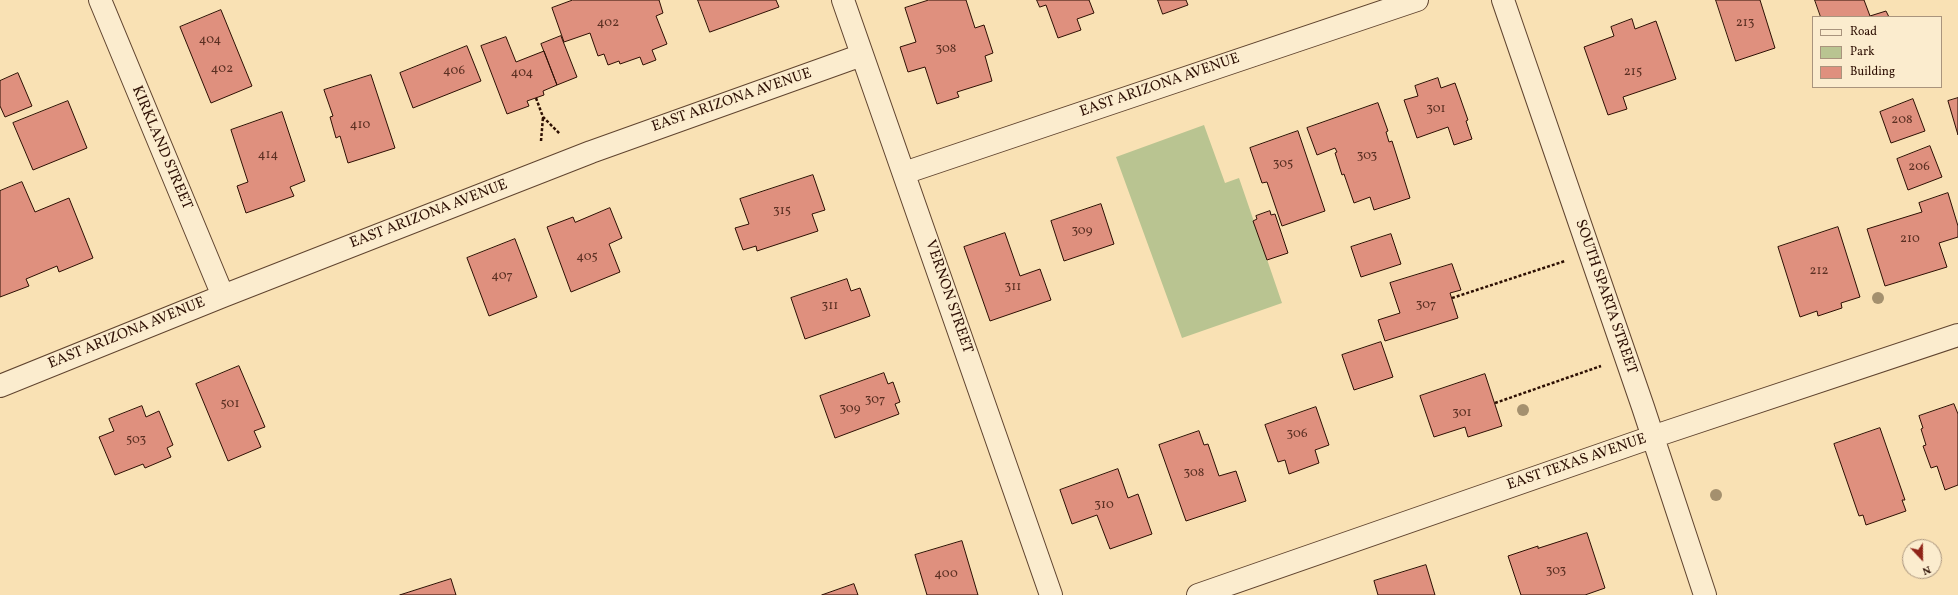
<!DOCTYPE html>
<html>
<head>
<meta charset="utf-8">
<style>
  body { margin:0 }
  #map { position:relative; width:1958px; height:595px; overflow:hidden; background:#f9e1b4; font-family:Vollkorn,serif }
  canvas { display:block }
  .legend { position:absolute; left:1812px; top:16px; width:130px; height:72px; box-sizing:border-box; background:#fbecce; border:1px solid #a9947d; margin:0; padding:5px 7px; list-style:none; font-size:12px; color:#2d0f03 }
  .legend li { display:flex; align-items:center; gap:8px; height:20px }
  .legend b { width:20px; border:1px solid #a9947d }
  .north { position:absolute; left:1902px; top:539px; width:40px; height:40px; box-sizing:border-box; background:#fbecce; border:1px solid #a9947d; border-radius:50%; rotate:158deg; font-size:11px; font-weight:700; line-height:16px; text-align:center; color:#2d0f03 }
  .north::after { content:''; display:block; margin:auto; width:14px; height:18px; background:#8f2418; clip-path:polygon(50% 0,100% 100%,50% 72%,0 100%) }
</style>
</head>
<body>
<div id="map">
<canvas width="1958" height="595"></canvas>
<ul class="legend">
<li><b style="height:5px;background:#fbecce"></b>Road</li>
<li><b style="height:11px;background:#b9c491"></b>Park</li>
<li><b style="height:11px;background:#df907e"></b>Building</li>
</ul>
<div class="north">N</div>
</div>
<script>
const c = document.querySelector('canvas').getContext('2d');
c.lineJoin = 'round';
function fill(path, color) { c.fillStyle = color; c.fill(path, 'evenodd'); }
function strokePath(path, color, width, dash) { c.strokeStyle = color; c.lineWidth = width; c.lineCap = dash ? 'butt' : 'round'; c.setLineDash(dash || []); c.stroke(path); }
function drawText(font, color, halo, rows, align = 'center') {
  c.font = font + ' Vollkorn,serif'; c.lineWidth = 3.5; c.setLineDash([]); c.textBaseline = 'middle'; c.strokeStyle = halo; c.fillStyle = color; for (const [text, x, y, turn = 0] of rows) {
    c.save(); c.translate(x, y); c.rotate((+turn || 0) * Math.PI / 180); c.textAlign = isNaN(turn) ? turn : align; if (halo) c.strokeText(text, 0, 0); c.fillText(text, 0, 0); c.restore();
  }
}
fill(new Path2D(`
  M1204 125 1225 183 1239 178 1282 303 1182 338 1116 157Z`), '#b9c491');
const building = new Path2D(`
  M573 0H659L663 13 656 16 667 44 652 50 656 60 643 65 640 57 620 64 619 61 608 65 604 54 598 56 590 33 564 42 552 8Z
  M698 0H776L779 7 710 32Z
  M929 0H966L975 28 984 25 993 53 985 56 992 81 957 92 959 97 937 104 925 67 908 72 900 47 916 42 905 8Z
  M1037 0H1089L1094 13 1077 19 1081 30 1058 38 1046 5 1040 7Z
  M1158 0H1186L1188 5 1163 14Z
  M1716 0H1760L1775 48 1736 61Z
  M1815 0H1864L1870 16 1886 11 1889 17H1821Z
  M221 10 252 86 211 103 180 27Z
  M1632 19 1635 29 1656 21 1676 79 1623 97 1627 109 1608 115 1584 47 1614 36 1611 27Z
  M561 36 577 77 557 85 541 44Z
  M506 37 516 62 544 51 557 85 543 91 544 95 527 101 529 106 507 114 481 46Z
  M467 46 481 81 413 108 400 73Z
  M18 73 32 106 5 117 0 106V81Z
  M371 75 395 148 348 163 340 136 336 138 330 117 333 116 324 90Z
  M1438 78 1441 88 1455 83 1468 120 1466 121 1472 139 1454 145 1448 127 1417 138 1404 100 1418 96 1415 86Z
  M1958 98V135L1948 101Z
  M1913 99 1925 131 1891 143 1880 112Z
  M68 101 87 148 33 170 13 123Z
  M1378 103 1388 131 1386 132 1389 142 1392 141 1410 198 1374 210 1370 197 1354 203 1344 174 1342 175 1335 153 1337 152 1335 148 1317 155 1307 128Z
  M282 112 305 181 290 187 294 196 246 213 237 186 248 182 231 130Z
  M1298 131 1325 211 1282 226 1267 182 1262 183 1250 148Z
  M1930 146 1942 177 1908 190 1897 159Z
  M813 175 825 210 812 214 818 231 757 251 756 246 743 250 735 228 749 224 740 199Z
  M22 182 35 212 69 198 93 258 59 272 57 266 26 279 29 286 0 297V191Z
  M1948 193 1958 226V237L1939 243 1947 267 1885 286 1867 229 1922 212 1919 203Z
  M1101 204 1114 244 1064 261 1051 221Z
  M610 208 622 238 609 244 620 272 571 292 547 227 573 217 575 222Z
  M1270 211 1271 215 1275 214 1288 253 1267 260 1253 221 1257 219 1256 216Z
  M1838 227 1860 297 1841 303 1842 308 1818 316 1817 311 1800 317 1778 247Z
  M1005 233 1020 276 1040 269 1051 300 990 321 964 247Z
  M1391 234 1401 264 1361 277 1351 247Z
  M515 239 537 297 489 316 467 258Z
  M1452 264 1461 290 1450 293 1458 318 1385 341 1378 320 1400 313 1390 283Z
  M847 279 851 291 860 288 870 316 805 339 791 298Z
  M1381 342 1393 377 1354 390 1342 355Z
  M239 366 265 427 254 431 261 447 228 461 196 384Z
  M884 373 888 384 893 382 900 402 895 404 899 414 835 438 820 396Z
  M1485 374 1502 426 1468 437 1465 427 1434 437 1420 396Z
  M1954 404 1958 414V485L1945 490 1937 466 1931 468 1923 446 1926 445 1921 429 1923 428 1919 416Z
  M142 406 146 417 159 411 173 445 167 448 171 457 145 468 143 464 115 475 99 437 114 431 109 419Z
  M1316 407 1329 445 1315 450 1319 463 1289 474 1285 460 1278 462 1265 425Z
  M1880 428 1905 500H1902L1906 511 1866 525 1863 515 1859 516 1834 444Z
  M1199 431 1204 445 1208 444 1219 476 1236 471 1246 501 1186 521 1159 445Z
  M1118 469 1128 498 1138 494 1152 534 1110 549 1097 515 1072 524 1060 490Z
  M1587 533 1605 588 1585 595H1521L1508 556 1538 546V548Z
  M962 541 978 595H927L915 555Z
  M1426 565 1435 595H1378L1374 581Z
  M451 579 456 595H400Z
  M854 584 858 595H822Z`);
fill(building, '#df907e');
strokePath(building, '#2d0f03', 1);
const minor = new Path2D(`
  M100 0 223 296
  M843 0 1051 595
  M1503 0 1643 407 1705 595
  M904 173 1417 0
  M0 386 223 296 591 152 862 55
  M1198 595 1652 437 1958 335`);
strokePath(minor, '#60442f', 24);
strokePath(new Path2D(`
  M536 98 543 117 560 134
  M541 141 543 117
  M1452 298 1565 261
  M1495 403 1601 366`), '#2d0f03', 2.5, [3, 2]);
strokePath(minor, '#fbecce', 22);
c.fillStyle = '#a4906e';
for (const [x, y] of [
  [1878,298],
  [1523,410],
  [1716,495]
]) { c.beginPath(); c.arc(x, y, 6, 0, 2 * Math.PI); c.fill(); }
drawText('13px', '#5a2f22', null, [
  ["402",608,24],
  ["213",1745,24],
  ["404",210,41],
  ["308",946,50],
  ["402",222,70],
  ["406",454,72],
  ["215",1633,73],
  ["404",522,74],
  ["301",1436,110],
  ["208",1902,121],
  ["410",360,126],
  ["414",268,156],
  ["303",1367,157],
  ["305",1283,165],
  ["206",1919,168],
  ["315",782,212],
  ["309",1082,232],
  ["210",1910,240],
  ["405",587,258],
  ["212",1819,272],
  ["407",502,277],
  ["311",1013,288],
  ["307",1426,306],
  ["311",830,307],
  ["307",875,401],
  ["501",230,405],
  ["309",850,410],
  ["301",1462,414],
  ["306",1297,435],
  ["503",136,441],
  ["308",1194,474],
  ["310",1104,506],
  ["303",1556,572],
  ["400",946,575]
]);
drawText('15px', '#2d0f03', '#fbecce', [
  ["EAST ARIZONA AVENUE",1160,86,-19],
  ["EAST ARIZONA AVENUE",732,101,-19],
  ["KIRKLAND STREET",161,148,67],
  ["EAST ARIZONA AVENUE",429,215,-21],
  ["VERNON STREET",948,297,71],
  ["SOUTH SPARTA STREET",1605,297,71],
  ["EAST ARIZONA AVENUE",127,334,-22],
  ["EAST TEXAS AVENUE",1577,463,-19]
]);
</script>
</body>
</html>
